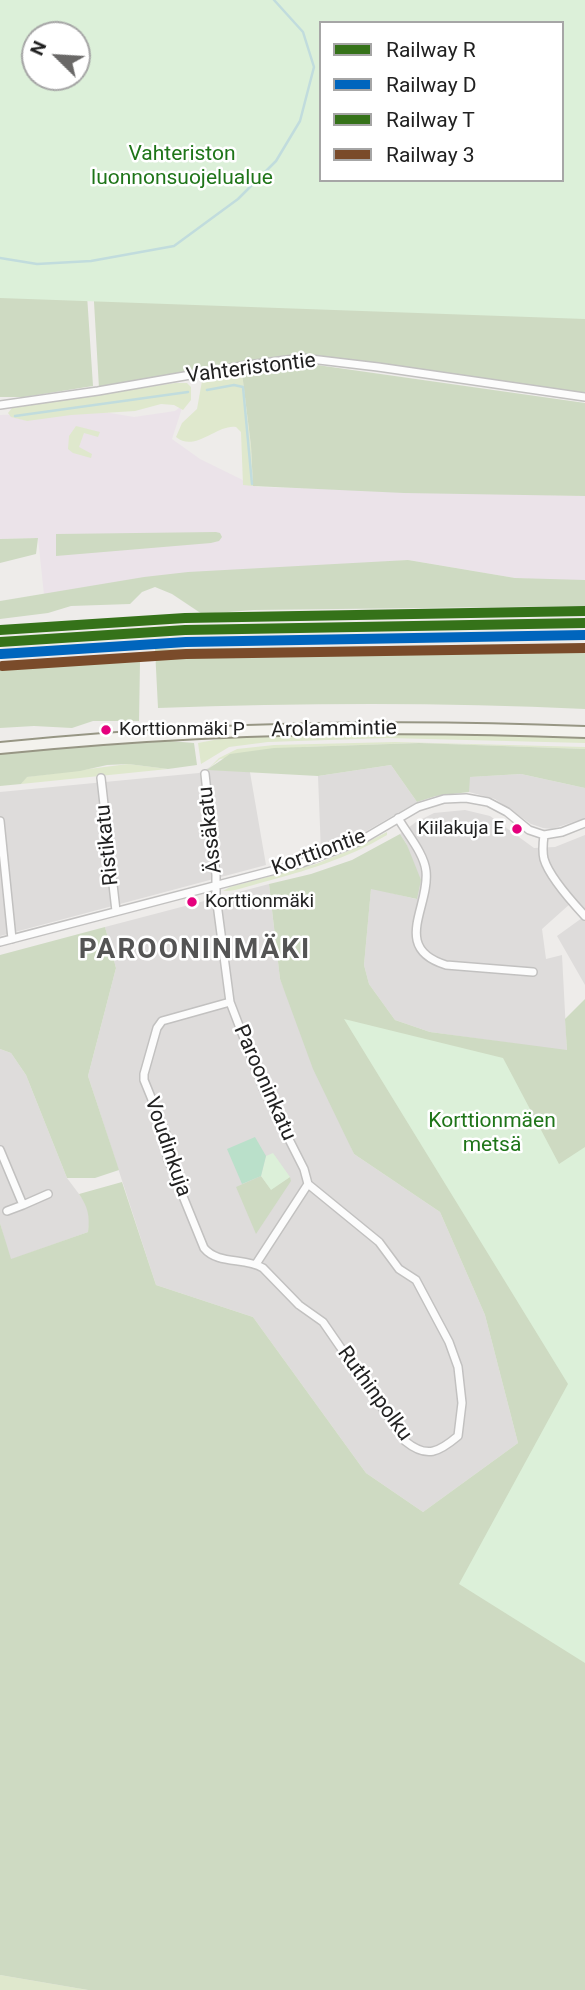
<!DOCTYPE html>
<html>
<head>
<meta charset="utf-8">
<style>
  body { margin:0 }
  #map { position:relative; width:585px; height:1990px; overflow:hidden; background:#eeecea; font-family:Roboto,sans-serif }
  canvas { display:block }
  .legend { position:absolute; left:319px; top:21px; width:245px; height:161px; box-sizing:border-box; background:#fff; border:2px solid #a6a6a6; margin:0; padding:9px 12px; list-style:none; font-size:21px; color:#212121 }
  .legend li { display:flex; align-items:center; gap:14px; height:35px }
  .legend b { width:35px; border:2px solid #a6a6a6 }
  .north { position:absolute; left:21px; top:21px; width:70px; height:70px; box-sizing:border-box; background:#fff; border:2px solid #a6a6a6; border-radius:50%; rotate:294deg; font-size:19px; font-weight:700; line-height:28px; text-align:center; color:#212121 }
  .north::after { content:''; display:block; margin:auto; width:24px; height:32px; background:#696867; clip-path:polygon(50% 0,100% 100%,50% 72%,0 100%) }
</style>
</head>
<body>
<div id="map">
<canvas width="585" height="1990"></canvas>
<ul class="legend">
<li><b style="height:9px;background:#357219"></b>Railway R</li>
<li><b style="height:9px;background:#0065bd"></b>Railway D</li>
<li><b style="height:9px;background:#357219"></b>Railway T</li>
<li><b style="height:9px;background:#7a4b2a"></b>Railway 3</li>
</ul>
<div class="north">N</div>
</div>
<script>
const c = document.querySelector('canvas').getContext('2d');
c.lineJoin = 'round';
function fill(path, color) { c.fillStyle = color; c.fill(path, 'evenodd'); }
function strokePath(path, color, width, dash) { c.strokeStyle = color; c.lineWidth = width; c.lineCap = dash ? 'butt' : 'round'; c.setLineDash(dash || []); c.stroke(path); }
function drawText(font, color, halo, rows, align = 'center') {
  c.font = font + ' Roboto,sans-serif'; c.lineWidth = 5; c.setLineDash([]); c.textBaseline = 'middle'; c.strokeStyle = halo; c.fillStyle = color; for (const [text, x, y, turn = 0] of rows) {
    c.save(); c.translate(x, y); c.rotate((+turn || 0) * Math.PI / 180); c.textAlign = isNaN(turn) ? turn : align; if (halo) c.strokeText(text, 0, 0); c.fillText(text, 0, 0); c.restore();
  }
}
fill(new Path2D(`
  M247 755 266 865 0 936V792L199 773 223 760Z
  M391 765 417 802 363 833 321 852 318 776Z
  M521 774 585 788V818L552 829 543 828 531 824 495 799 469 792V777Z
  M465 810 490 816 534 848 555 847 585 835V985L557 936 582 918 571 903 542 929 546 959 562 955 567 1051 430 1032 395 1020 369 984 364 965 371 888 416 899 407 845 400 834 416 822 434 813Z
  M269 884 280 979 354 1154 440 1212 485 1315 518 1443 423 1512 366 1473 253 1317 156 1285 88 1076 116 968 105 927Z
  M0 1049 11 1053 26 1075 67 1178 85 1202 90 1216 88 1232 10 1260 0 1223Z`), '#dedcdb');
fill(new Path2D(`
  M183 405 172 439 200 459 257 487 585 496V583L515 578 408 560 44 595 38 538 0 539V415L98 411 134 417 175 411Z`), '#ebe3e9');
fill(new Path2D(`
  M242 373 251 446 253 486 243 485 241 432 236 427C217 424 195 453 176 437L182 423 197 409 202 381 208 378Z
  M175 383H187L191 387V400L183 410 174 405 161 404 135 411 71 415 27 421 11 417 8 413 12 408Z
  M76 426 100 432 98 437 84 433 79 447 92 454 91 458 73 453 68 449 69 436Z
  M355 733 585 737V743L388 738 268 742 229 747 201 764 198 743 230 737Z
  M395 742 585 747V749L419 743 304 747 220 759 207 770 219 758 237 749 274 745Z
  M128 764 168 769 21 784 26 777Z
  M387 832V835C347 859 305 871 260 883 248 886 234 892 223 891L230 887 316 864 353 849Z
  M0 1975 88 1990H0Z`), '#dfe8cd');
fill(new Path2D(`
  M585 0V393L315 355 283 357 99 388 93 285 321 180H562V23Z
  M0 286 87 295 93 386 24 397H0Z
  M317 365 585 403V496L404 493 253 486 251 446 242 373 272 367Z
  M216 532 220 533 222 537 219 541 211 543 56 556V534Z
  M38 538 36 554 0 563V539Z
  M408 560 515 578 585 580V606L254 610 202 614 172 594 155 587 142 592 130 604 71 606 48 613 0 619V601L144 577 188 572Z
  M531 644 585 645V709C443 702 300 703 158 708L155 649Z
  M140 662 139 721H93L72 728 34 726 0 728V666Z
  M170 741 194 743 197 765 168 769 128 764 107 765 80 771 27 777 21 784 0 786V752Z
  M419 743 585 749V788L521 774 470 777 469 792 436 796 417 802 391 765 318 776 207 770 230 754 274 748Z
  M400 834 407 845 421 880 417 899 371 889 364 965 369 984 395 1020 430 1032 567 1050 565 1019 585 999V1990H88L0 1975V1223L11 1259 88 1232C90 1216 88 1207 79 1194L122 1182 156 1285 253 1317 366 1473 423 1512 518 1443 485 1315 440 1212 354 1154 313 1069 280 979 269 884 311 874 352 860Z
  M105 927 116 968 88 1076 119 1170 95 1178H67L26 1075 11 1053 0 1049V955Z
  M261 1176 271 1189 290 1177 291 1181 256 1234 236 1187Z`), '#cedac2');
fill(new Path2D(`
  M0 0H585V319L0 298ZM321 23H562V180H321ZM35 35H77V77H35Z
  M344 1019 503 1058 559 1164 585 1147V1663L459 1584 568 1384Z
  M273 1153 290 1177 271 1190 261 1176 266 1156Z`), '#dcf0d9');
fill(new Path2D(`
  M255 1137 266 1156 261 1176 242 1184 227 1149Z`), '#bae0ca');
strokePath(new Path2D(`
  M0 258 37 264 91 261 174 246 238 199 276 161 300 121 314 67 303 32 274 0
  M207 390 234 385 243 387 252 484
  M15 416 188 392`), '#c1dcdd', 2.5);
const street = new Path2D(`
  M0 405 98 391 248 365 302 358 378 367 585 397
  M205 774 216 875V896L230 1002 263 1088 304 1169 308 1184 256 1264
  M101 778 116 911
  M398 818C407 834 424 853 426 871 430 907 391 948 446 965L533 972
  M0 821 12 939
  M544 835C543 843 542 851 544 859 549 876 572 902 585 916
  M0 942 302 863 360 841 418 807 444 799 466 798 488 802 507 812 529 830 544 835 562 832 585 823
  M230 1002 162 1021 157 1028 144 1074V1080L166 1134 167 1157 204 1248C218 1265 245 1257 263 1268L299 1305 323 1322 405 1441C427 1459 439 1452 458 1436L462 1403 458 1367 449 1342 416 1280 399 1269 379 1242 308 1184
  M0 1150 23 1205 48 1194
  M7 1211 23 1205`);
const secondary = new Path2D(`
  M0 748C194 728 390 724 585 732`);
strokePath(street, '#c2c1c0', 10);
strokePath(secondary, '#979684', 14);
strokePath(street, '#fcfcfc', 7);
strokePath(secondary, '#f3f2ed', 10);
strokePath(new Path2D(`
  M0 642 185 630 585 623`), '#357219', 10);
strokePath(new Path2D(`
  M1 654 186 642 585 635`), '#0065bd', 10);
strokePath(new Path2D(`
  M0 630 185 618 585 611`), '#357219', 10);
strokePath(new Path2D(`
  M2 666 186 654 585 648`), '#7a4b2a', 10);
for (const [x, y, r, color] of [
  [106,730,6,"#e5007d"],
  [517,829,6,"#e5007d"],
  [192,902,6,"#e5007d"]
]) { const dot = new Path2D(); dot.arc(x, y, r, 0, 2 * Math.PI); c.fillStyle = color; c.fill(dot); strokePath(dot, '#fff', 2.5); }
drawText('19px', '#212121', '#fff', [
  ["Korttionmäki P",119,730],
  ["Kiilakuja E",504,829,"right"],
  ["Korttionmäki",205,902]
], 'left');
drawText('21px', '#1f7519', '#fff', [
  ["Vahteriston",182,155],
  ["luonnonsuojelualue",182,179],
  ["Korttionmäen",492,1122],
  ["metsä",492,1146]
]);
drawText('21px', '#212121', '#fff', [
  ["Vahteristontie",251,369,-7],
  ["Arolammintie",334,730,-1],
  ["Ässäkatu",211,830,-96],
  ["Ristikatu",108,845,-96],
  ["Korttiontie",319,853,-20],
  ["Parooninkatu",264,1083,66],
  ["Voudinkuja",167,1147,71],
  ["Ruthinpolku",374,1394,54]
]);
c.letterSpacing = '2px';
drawText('bold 28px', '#545454', '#fff', [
  ["PAROONINMÄKI",195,951]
]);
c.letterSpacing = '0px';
</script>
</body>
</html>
